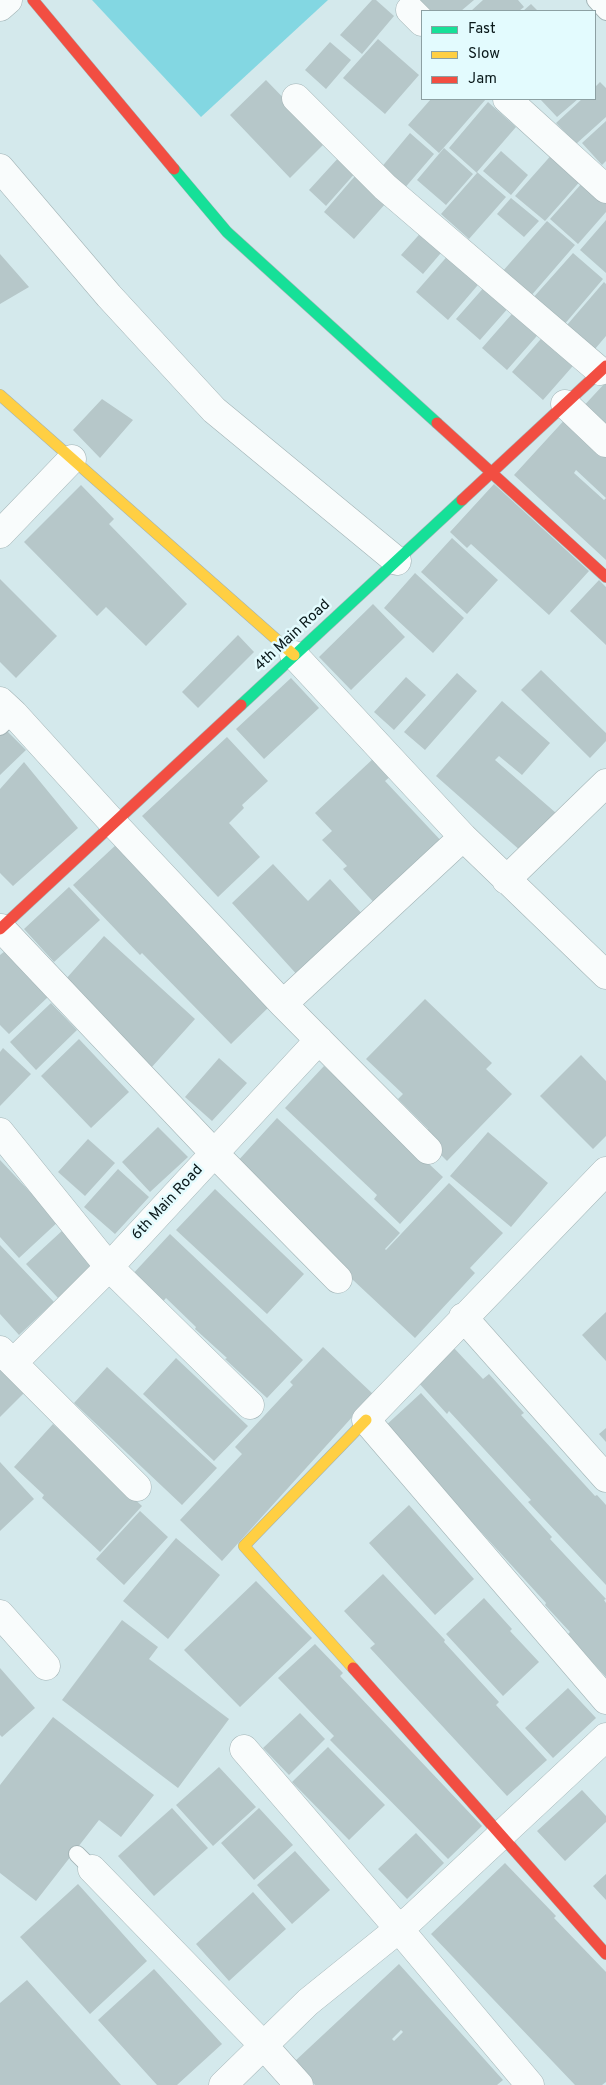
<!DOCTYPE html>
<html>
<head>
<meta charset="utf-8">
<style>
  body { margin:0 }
  #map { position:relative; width:606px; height:2085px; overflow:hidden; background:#d4e9ec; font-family:Overpass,sans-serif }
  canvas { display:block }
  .legend { position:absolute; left:421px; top:10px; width:175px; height:90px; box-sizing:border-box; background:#e3fbfe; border:1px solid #8ca0a3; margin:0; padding:6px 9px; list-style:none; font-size:15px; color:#09181a }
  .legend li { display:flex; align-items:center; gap:10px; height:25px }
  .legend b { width:25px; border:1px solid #8ca0a3 }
</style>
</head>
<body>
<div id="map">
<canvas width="606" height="2085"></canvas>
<ul class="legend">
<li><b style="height:6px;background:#16e098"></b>Fast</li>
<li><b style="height:6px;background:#ffcf43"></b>Slow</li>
<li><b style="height:6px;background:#f24e42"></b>Jam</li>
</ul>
</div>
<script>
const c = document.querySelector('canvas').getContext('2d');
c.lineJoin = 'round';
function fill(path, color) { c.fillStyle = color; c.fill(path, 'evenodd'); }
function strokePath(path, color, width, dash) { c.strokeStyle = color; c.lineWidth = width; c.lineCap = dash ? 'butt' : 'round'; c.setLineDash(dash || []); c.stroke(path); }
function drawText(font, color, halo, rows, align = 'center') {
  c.font = font + ' Overpass,sans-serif'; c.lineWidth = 5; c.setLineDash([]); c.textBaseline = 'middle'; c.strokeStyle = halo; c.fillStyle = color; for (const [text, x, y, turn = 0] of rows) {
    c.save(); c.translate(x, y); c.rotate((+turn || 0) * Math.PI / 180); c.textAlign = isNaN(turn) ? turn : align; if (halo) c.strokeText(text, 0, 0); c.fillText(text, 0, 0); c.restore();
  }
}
fill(new Path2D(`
  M92 0H328L201 117Z`), '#83d7e2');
fill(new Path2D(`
  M372 0H376L394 16 362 54 340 35Z
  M415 0H474L461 11H425Z
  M483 0H518L524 7 519 11H471Z
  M531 4 538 11H523Z
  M378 39 419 75 385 114 343 78Z
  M330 42 351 60 326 89 305 70Z
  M266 80 326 142 290 178 230 115Z
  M600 82 606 88V117L576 144 556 123 582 99H595V87Z
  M431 99H486L439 153 408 125Z
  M540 99H578L557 117Z
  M488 102 516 127 477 172 506 197 469 239 441 214 477 173 449 148Z
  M606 121V161L602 165 582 143Z
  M410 133 434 154 403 190 380 169Z
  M444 148 473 174 446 205 417 180Z
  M501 151 528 175 511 195 483 171Z
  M554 152 583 178 545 221 515 196Z
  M340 156 357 171 326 206 309 190Z
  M355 176 386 203 354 239 324 212Z
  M583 182 606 201V212L578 244 550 219Z
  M511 198 539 221 524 237 497 214Z
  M606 220V273L580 250Z
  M547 221 575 245 530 297 502 272Z
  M425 228 446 247 423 274 401 255Z
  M451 252 483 279 448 320 416 292Z
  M573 253 603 279 563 326 532 299Z
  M0 254 29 287 0 304Z
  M604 282 606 284V336L595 349 567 325Z
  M486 285 510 306 480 340 456 319Z
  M518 307 543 329 507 370 482 348Z
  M547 332 579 359 543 400 512 372Z
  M606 382V436L579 411Z
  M102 399 133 420 100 458 73 430Z
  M569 415 606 449V560L514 475ZM576 470 606 498 604 500 574 473Z
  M494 484 589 571 549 615 471 544 467 548 450 532Z
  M81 485 114 519 109 524 187 604 146 646 106 607 97 616 24 542Z
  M452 538 498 580 467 614 421 572Z
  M415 573 464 618 433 653 384 608Z
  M0 579 57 636 16 678 0 662Z
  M599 580 606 587V645L570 611Z
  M373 604 405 637 351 690 319 657Z
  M238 635 254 652 198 708 182 692Z
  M541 670 606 733V741L590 758 521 690Z
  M457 673 477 691 425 750 404 732Z
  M406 677 426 695 394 730 374 712Z
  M291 678 319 708 264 759 236 729Z
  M502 701 550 743 522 775 499 756 495 760 556 813 522 852 436 776Z
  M0 724 26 750 0 775Z
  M227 737 268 781 242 805 244 808 229 823 260 857 218 897 142 816Z
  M375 757 392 775 385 781 445 845 379 908 343 869 347 866 322 840 332 831 315 813Z
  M24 762 78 828 13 886 0 873V789Z
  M118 843 272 1004 231 1044 142 953 140 955 73 885Z
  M273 864 308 901 330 879 365 917 300 978 232 903Z
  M69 887 100 920 54 962 24 929Z
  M104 936 195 1019 151 1068 93 1016 98 1010 65 980Z
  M5 951 48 997 9 1034 0 1025V955Z
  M425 999 492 1063 486 1069 512 1094 447 1161 422 1136 428 1129 398 1099 403 1094 366 1059Z
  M51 1003 77 1030 36 1070 10 1042Z
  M79 1039 129 1092 91 1128 41 1076Z
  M3 1048 31 1074 0 1106V1052Z
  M581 1055 606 1081V1136L593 1149 540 1096Z
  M219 1058 247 1083 212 1121 185 1097Z
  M324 1066 443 1177 400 1224 374 1199 377 1195 285 1108Z
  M277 1118 400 1233 385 1249 386 1250 449 1183 503 1233 470 1268 475 1273 415 1338 322 1251 236 1163Z
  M158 1127 188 1157 150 1192 122 1162Z
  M488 1132 548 1183 511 1227 450 1176Z
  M88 1139 115 1163 85 1196 58 1172Z
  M0 1160 32 1194 34 1192 60 1220 19 1258 0 1237Z
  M118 1169 149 1197 115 1234 84 1207Z
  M215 1189 304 1274 267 1314 176 1230Z
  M64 1229 96 1263 58 1298 26 1264Z
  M170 1234 303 1360 267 1398 225 1359 227 1358 195 1329 196 1327 166 1298 160 1305 130 1277Z
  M0 1245 54 1302 19 1335 0 1314Z
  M606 1312V1361L582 1335Z
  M323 1347 373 1394 222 1561 180 1520 242 1454 235 1447 293 1385 290 1382Z
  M453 1347 483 1379 489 1374 524 1413 521 1415 595 1496 597 1495 606 1505V1585L528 1502 531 1500 449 1411 447 1414 417 1381Z
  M176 1358 248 1426 214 1461 143 1394Z
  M0 1365 26 1391 0 1417Z
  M107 1367 217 1468 182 1505 74 1403Z
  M421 1393 552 1537 550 1539 606 1599 604 1600 606 1603V1677L567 1635 570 1632 545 1605 546 1603 409 1453 383 1428Z
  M53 1424 142 1506 100 1552 42 1498 44 1495 14 1467Z
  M606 1428V1442L599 1434Z
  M0 1462 34 1499 0 1531Z
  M409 1505 474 1579 435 1615 369 1543Z
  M140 1511 168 1537 124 1585 96 1559Z
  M176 1538 220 1575 168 1639 123 1601Z
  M383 1574 445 1640 444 1642 499 1702 496 1705 547 1760 507 1796 370 1648 375 1644 344 1611Z
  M256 1581 312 1638 240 1707 184 1650Z
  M484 1598 512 1629 510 1631 539 1662 503 1696 446 1634Z
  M122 1620 158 1647 149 1659 229 1719 178 1788 62 1700Z
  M315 1644 343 1673 340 1676 482 1826 448 1859 330 1740 334 1736 278 1678Z
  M0 1668 35 1708 2 1737 0 1735Z
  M568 1688 596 1718 553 1758 525 1728Z
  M300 1713 325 1739 289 1775 263 1748Z
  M53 1717 154 1795 121 1837 99 1820 36 1901 0 1873V1785Z
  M328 1747 385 1805 349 1840 292 1782Z
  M219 1767 256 1807 213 1846 176 1805Z
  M582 1790 606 1816V1822L565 1861 537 1831Z
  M172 1808 208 1848 154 1896 118 1856Z
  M259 1808 293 1845 254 1880 221 1843Z
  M416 1833 444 1863 407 1899 378 1869Z
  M295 1851 330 1890 292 1924 257 1885Z
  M505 1863 556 1916 554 1918 606 1972V2082L602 2085H575L431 1934Z
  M606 1874V1900L593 1886Z
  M78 1884 147 1961 90 2014 20 1937Z
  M253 1892 286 1929 229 1981 196 1944Z
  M399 1964 503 2080 497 2085H315L294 2062ZM401 2030 403 2032 394 2041 392 2039Z
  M154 1969 222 2044 177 2085H157L98 2020Z
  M27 1980 121 2085H0V2003Z`), '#b6c7c9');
const lane = new Path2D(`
  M595 0 606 12
  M0 727 14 714
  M77 1854 92 1869`);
const street = new Path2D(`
  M0 7 8 0
  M410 10 422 22
  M296 98 385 187 600 371
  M507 99 606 189
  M0 168 109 296 214 410 397 561
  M565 404 606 443
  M0 534 72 459
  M294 655 463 837 606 975
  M0 701 14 714 114 824 283 1004 428 1150
  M506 880 606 783
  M1 928 214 1153 338 1279
  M283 1004 463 837
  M0 1132 109 1267 250 1405
  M606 1171 366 1420 606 1700
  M463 1317 606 1478
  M0 1350 137 1487
  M14 1362 109 1267 319 1040
  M0 1614 46 1666
  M244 1749 399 1929 530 2085
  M92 1869 264 2046 299 2085
  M223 2085 308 2002 411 1919 606 1737`);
const fast = new Path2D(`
  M174 169 227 232 437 423
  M241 705 462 500`);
const slow = new Path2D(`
  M0 395 294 655
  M353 1668 244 1546 366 1420`);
const jam = new Path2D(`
  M33 0 174 169
  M437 423 606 577
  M462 500 606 366
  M0 929 241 705
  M353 1668 606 1954`);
strokePath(lane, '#a2b3b5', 18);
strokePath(street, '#a2b3b5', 29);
strokePath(fast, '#a2b3b5', 12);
strokePath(slow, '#a2b3b5', 12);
strokePath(jam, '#a2b3b5', 12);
strokePath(lane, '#f9fcfc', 16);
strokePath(street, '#f9fcfc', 28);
strokePath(fast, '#16e098', 11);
strokePath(slow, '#ffcf43', 11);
strokePath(jam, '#f24e42', 11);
drawText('15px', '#09181a', '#e3fbfe', [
  ["4th Main Road",293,636,-43],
  ["6th Main Road",168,1203,-47]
]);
</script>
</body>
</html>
